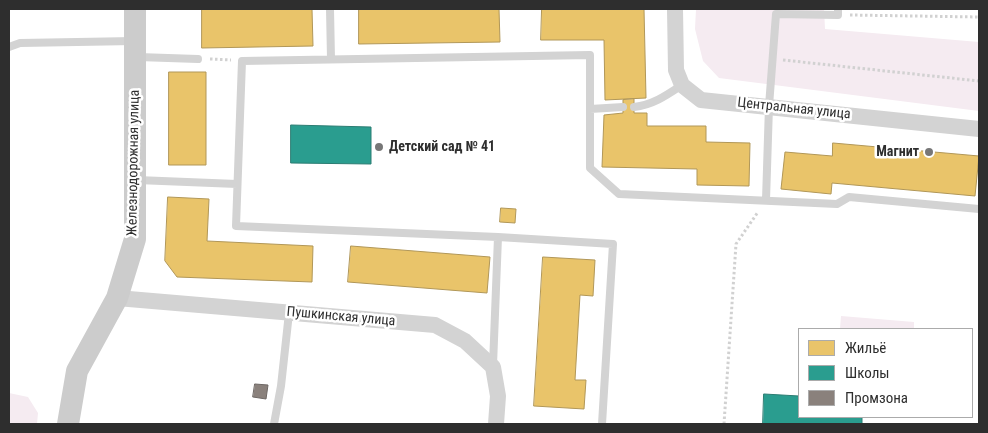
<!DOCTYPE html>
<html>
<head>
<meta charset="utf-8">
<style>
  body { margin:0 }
  #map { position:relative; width:988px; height:433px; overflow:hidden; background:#fff; font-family:"Roboto Condensed",sans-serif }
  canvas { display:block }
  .frame { position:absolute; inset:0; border:10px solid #2e2e2e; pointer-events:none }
  .legend { position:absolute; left:798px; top:328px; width:175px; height:90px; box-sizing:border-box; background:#fff; border:1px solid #ababab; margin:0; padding:6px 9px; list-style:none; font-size:15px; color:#2e2e2e }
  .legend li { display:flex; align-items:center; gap:10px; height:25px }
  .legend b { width:25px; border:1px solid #ababab }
</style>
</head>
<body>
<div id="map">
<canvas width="988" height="433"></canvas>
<div class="frame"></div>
<ul class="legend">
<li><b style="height:14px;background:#e9c46a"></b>Жильё</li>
<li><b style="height:14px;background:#2a9d8f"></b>Школы</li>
<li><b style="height:14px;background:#8a817c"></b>Промзона</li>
</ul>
</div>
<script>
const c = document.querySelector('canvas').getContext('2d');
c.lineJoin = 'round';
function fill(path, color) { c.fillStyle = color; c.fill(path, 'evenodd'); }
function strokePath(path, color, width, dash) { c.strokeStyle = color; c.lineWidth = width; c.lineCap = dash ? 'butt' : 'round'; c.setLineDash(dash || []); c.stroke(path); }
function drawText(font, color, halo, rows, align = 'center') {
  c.font = font + ' "Roboto Condensed",sans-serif'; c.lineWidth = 5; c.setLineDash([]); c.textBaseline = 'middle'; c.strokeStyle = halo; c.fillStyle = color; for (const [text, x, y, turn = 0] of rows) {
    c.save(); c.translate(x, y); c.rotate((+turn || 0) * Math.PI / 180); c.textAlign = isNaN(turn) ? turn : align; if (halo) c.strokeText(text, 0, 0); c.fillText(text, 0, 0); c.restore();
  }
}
fill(new Path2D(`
  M696 9H824L825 29 979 42V111L719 78 703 61 695 29Z
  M841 316 914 322V329H840Z
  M9 393 28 397 38 413 37 424H9Z`), '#f5ebf1');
const homes = new Path2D(`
  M202 9H312L313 46 202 48Z
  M359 9H499L500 42 359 44Z
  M542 9H644L646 98 605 100 604 40H541Z
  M169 72H206V165H169Z
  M634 99V113H647V126H706V142L750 143 749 186 697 185V169L602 167 604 115 623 113V100Z
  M833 143 979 156 975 196 832 183 831 194 781 189 785 152 832 156Z
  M168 197 209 199 207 241 313 246 312 282 177 277 165 261Z
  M501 208 516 209 515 223 500 222Z
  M351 246 490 257 487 293 348 282Z
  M543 257 595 260 593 296 580 295 575 380H586L584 409 534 406Z`);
fill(homes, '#e9c46a');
strokePath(homes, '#b19758', 1);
const schools = new Path2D(`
  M291 125 371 127V164L291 163Z
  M764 394 799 396V417H862V424H763Z`);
fill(schools, '#2a9d8f');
strokePath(schools, '#2b7c72', 1);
const industry = new Path2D(`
  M255 384 268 385 266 399 253 397Z`);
fill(industry, '#8a817c');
strokePath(industry, '#6e6865', 1);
strokePath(new Path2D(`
  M850 15 979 17
  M210 59 231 60
  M783 60 979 81
  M724 424 736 244 758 212`), '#d1d1d1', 3, [2.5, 2.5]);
strokePath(new Path2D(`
  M330 9 331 59
  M9 47 20 43 134 41
  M138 57 198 59
  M634 107C653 105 667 95 682 85
  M590 109 623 107
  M137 180 237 184
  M766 200 769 106 776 14 838 15V9
  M498 237 613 244 602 424
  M493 365 498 237 236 226 242 61 590 55V168L619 194 837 204 849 197 979 209
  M274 424 281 386 289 313`), '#d3d3d3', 8);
strokePath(new Path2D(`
  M675 9 676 70 682 85 701 100 979 129
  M117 298 435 325 465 341 493 367 498 396 496 424`), '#d3d3d3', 16);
strokePath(new Path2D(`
  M68 424 77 371 117 298 135 239V9`), '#ccc', 22);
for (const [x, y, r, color] of [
  [379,147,5,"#777"],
  [929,152,5,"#777"]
]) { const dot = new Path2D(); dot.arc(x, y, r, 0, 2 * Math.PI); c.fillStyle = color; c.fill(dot); strokePath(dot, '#fff', 2); }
drawText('14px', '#2e2e2e', '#fff', [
  ["Центральная улица",794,109,6],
  ["Железнодорожная улица",134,163,-89],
  ["Пушкинская улица",341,317,5]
]);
drawText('bold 14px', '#2e2e2e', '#fff', [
  ["Детский сад № 41",389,147],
  ["Магнит",919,152,"right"]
], 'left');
</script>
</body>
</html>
